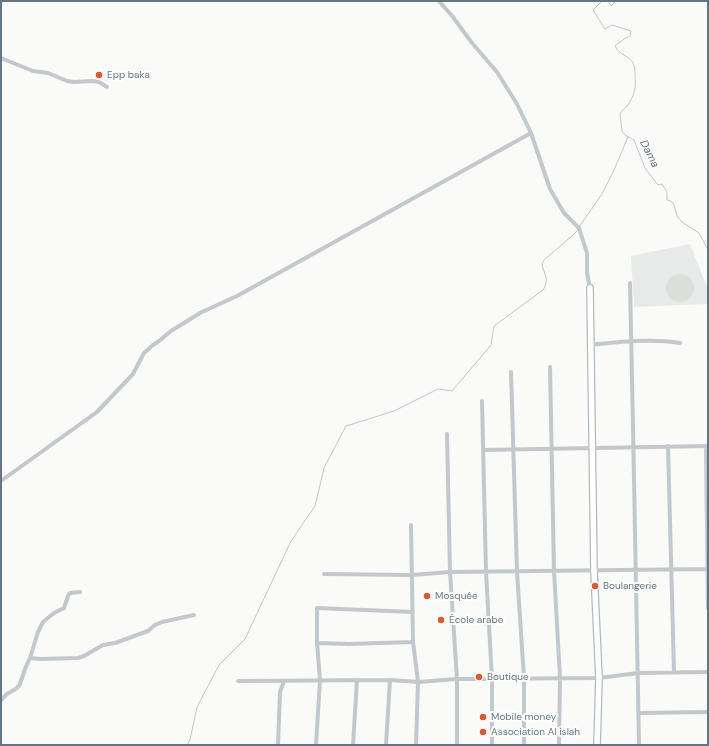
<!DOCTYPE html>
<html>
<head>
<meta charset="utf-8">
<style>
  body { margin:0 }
  #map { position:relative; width:709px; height:746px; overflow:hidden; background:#fafaf8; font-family:"DM Sans",sans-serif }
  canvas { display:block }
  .frame { position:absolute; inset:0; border:2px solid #657683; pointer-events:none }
</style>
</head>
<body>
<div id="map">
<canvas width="709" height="746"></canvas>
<div class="frame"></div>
</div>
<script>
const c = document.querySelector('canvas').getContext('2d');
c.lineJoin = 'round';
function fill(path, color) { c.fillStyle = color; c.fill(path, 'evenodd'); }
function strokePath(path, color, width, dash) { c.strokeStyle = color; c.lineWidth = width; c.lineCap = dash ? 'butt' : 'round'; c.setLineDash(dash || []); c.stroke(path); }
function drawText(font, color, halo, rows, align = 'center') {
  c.font = font + ' "DM Sans",sans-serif'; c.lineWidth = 4; c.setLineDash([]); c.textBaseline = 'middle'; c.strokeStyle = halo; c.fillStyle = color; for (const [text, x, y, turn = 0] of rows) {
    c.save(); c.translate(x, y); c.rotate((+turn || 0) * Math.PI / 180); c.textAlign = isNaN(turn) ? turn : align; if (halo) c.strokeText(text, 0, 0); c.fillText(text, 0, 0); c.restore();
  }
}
fill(new Path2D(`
  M690 244 708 290V304L634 307 631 256Z`), '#e8e9e9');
fill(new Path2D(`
  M666 288a14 14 0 1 1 28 0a14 14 0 1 1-28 0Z`), '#dadfd7');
strokePath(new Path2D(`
  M602 1 593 10 605 29 612 25 631 31 630 36 624 39 615 46C620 56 629 55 633 63 635 66 635 72 635 75 636 88 635 94 628 105 625 108 622 110 620 114L622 131 625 135 634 140 645 168 658 185 662 184 667 192V200L671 201 674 205 677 216 682 222 699 233 708 250
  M608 1 611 6 616 1
  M579 227 602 194 614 170 628 137
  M187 745 190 740 197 707 219 665 245 639 291 541 315 506 324 468 346 426 394 411 438 389 452 391 491 345 494 326 543 290C550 279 544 275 542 264L544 260 573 235 578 230`), '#bbc7cb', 1);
const secondary = new Path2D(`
  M590 288 594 571 599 678 597 745`);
strokePath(secondary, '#b3babf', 8);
strokePath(new Path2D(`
  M439 1 453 17 472 43 497 72 517 104 531 133 550 189 564 213 579 228 587 253V273L590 288
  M1 58 33 71 48 73 67 81 74 82 92 81 99 82 107 87
  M630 283C633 437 637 591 639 745
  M590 345C620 342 650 338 680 343
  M550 367 554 571 560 678 559 745
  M511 372 517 572 524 678V745
  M482 401 486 572 492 679V745
  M447 434 450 572 457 679V745
  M668 446 674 672
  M706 446 708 608
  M483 450 708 446
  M1 481 97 412 133 374 144 353 153 345 159 341 171 331 200 313 237 296 531 133
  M411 525 413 642 418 682 416 745
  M324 574 412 575 450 572 708 569
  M317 643 349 644 413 642
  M30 658 40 659 78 658 84 656 103 645 115 643 148 631 155 625 162 622 194 615
  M238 681 390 680 418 682 457 679 599 678 638 673 708 672
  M1 700 7 694 17 688 20 684 25 669 30 658 38 632 43 622 54 613 64 608 68 596 70 593 80 592
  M639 713 708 712
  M278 745 280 692 284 681
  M316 745 320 680 317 643V608L412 612
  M353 745 357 680
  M386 745 390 680`), '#c3c8cc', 4);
strokePath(secondary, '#fff', 5.5);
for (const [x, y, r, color] of [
  [99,75,4,"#e4572e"],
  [595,586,4,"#e4572e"],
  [427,596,4,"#e4572e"],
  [441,620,4,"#e4572e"],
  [479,677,4,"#e4572e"],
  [483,717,4,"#e4572e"],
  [483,732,4,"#e4572e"]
]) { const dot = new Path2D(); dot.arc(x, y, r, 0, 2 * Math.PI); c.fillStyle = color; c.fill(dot); strokePath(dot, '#fff', 1.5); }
drawText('10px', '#657683', '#fff', [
  ["Epp baka",107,75],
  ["Boulangerie",603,586],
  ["Mosquée",435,596],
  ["École arabe",449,620],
  ["Boutique",487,677],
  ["Mobile money",491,717],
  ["Association Al islah",491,732]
], 'left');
drawText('italic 11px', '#60757c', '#fff', [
  ["Dama",649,154,63]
]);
</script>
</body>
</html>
